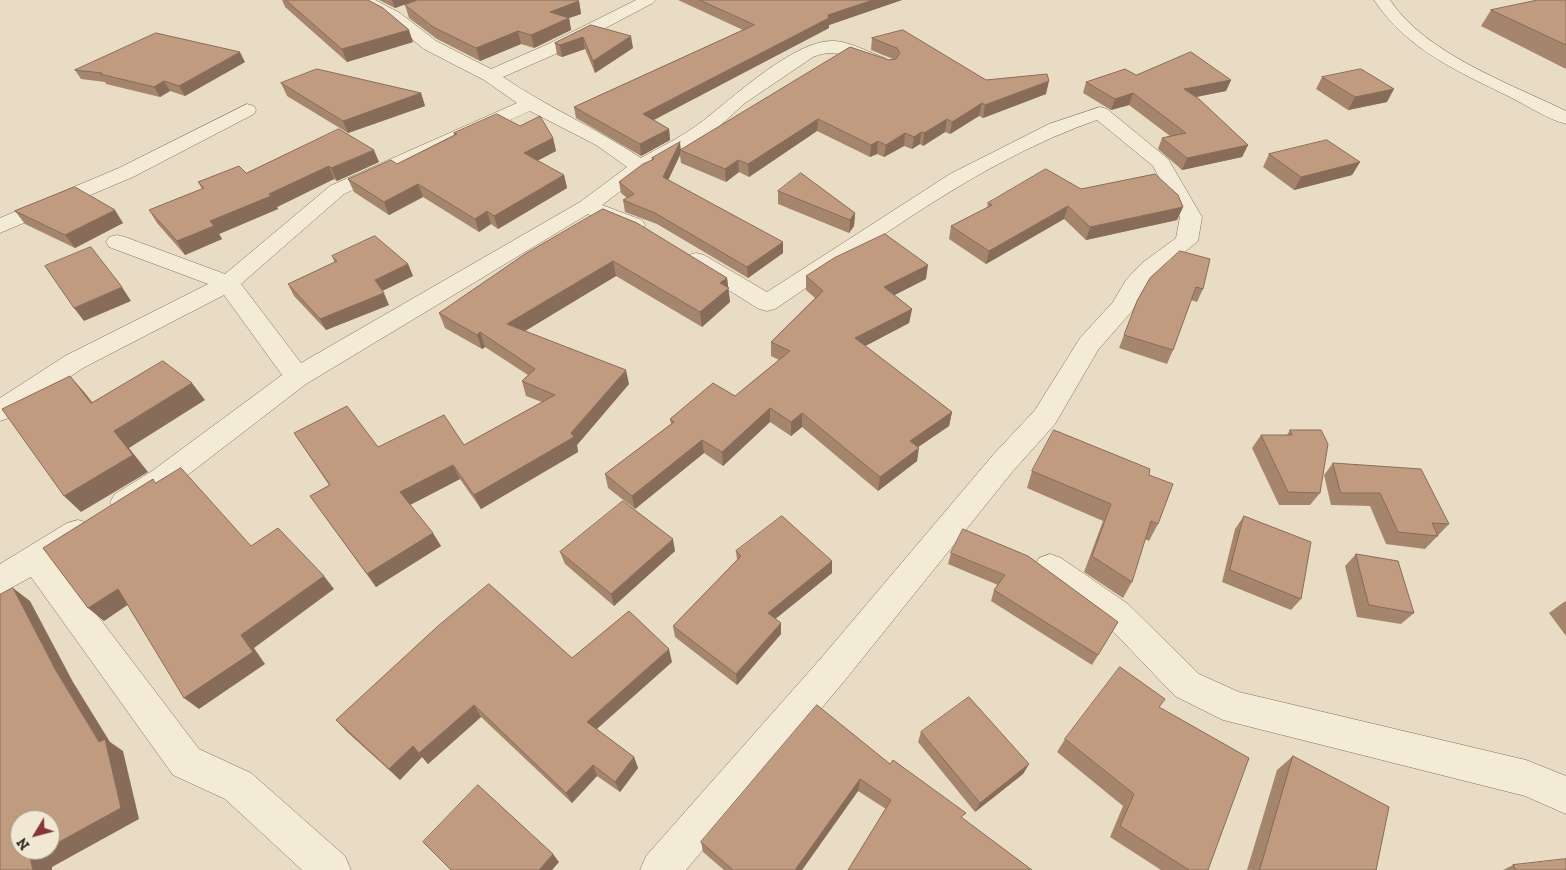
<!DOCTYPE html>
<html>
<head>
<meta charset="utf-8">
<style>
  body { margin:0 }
  #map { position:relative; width:1566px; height:870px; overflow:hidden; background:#e8ddc4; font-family:"Zilla Slab",serif }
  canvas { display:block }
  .north { position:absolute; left:10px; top:810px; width:50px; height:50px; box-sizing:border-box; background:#f0e8d2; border:1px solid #a49b8a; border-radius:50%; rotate:233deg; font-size:14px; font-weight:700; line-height:20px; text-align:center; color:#32281f }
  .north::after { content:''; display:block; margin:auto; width:18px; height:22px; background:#873535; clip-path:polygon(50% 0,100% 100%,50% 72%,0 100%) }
</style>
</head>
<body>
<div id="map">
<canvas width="1566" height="870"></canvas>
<div class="north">N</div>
</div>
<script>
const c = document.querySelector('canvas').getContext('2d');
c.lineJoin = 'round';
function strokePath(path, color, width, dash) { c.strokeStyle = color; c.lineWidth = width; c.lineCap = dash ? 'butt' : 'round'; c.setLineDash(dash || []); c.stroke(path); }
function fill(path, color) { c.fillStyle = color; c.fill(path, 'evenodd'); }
const street = new Path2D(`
  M355 0H375L400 13 436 41 491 69 548 44 636 0H656L653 3 560 52 503 77C547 107 596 128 641 158 660 147 682 137 700 123 731 100 795 38 835 41 851 42 870 53 885 58L888 62 885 66 879 67C854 61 838 46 813 57L745 103 713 132 647 171 602 205 642 220 645 225 642 230C625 234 604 221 588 214L306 384 172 487 135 510 125 514 115 510 110 502 115 494 152 471 282 375 224 295 83 368 9 418 0 421V398L65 356 208 284 109 247 106 242 109 237 117 235 125 237 225 274 330 186 517 103 484 80 424 49 388 19ZM530 111 596 145 627 167 580 202 301 363 241 284 344 194Z
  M1374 0H1390C1426 54 1509 83 1566 111V124C1547 119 1528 106 1510 97 1459 72 1407 50 1374 0Z
  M247 104 254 106 256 110 254 114 133 177 0 233V218L119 168Z
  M1100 107 1107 109 1168 159 1202 217 1198 241 1158 274 1143 290 1132 311 1098 350 1055 424 1013 471 846 679 686 870H640L646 856 822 657 993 455 1035 410 1080 338 1113 302 1126 280 1142 263 1176 238 1180 217 1153 166 1097 120C979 161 878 240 775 309L767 311 759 309 688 265 685 260 688 255 696 253 704 255 767 292 950 174 1049 124Z
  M78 520 89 523 93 532 89 541 56 561 199 749 251 773 345 856 351 870H302L225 799 173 775 31 577 0 594V564L67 523Z
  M1050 554 1061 558 1128 604 1199 674 1239 692 1526 760 1566 776V814L1525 796 1223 720 1175 696 1106 624 1039 576 1034 567 1039 558Z`);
strokePath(street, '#80705d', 1);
fill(street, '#f4ebd6');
fill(new Path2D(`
  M282 0H368L413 42 347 62 285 7Z
  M379 0H417L395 8Z
  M678 0H902L829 25V28L654 120 669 129 670 140 641 156 576 118 574 107 743 30Z
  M1566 0V69L1481 26 1491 10Z
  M579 1 581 14 569 18 571 30 534 48 521 44 480 61 437 39 409 18 405 5Z
  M591 25 633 48 595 73 585 49 562 57 557 55 555 43Z
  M872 38 986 80 1046 94 983 118 979 116 950 134 945 132 923 146 920 144 912 149 904 146 884 157 877 154 870 157 817 131 749 177 739 172 726 182 681 163 680 155 668 180 783 253 748 278 657 224 625 212 623 200 627 198 621 193 619 182 652 160V158L681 150 889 60 893 59 871 50Z
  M245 62 185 96 170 91 160 97 106 84 105 82 81 79 75 70Z
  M1136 75 1231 80 1226 91 1196 97 1248 145 1242 157 1182 170 1158 149 1162 138 1170 136 1129 105 1111 110 1083 93 1086 82Z
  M1322 77 1387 102 1348 110 1316 89Z
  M281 83 421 93 425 106 348 133 287 96Z
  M520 126 553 138 556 151 537 161 564 175 567 188 498 229 491 224 479 232 423 197 389 215 354 192 348 179 397 164 454 135V133Z
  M1269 154 1360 162 1352 175 1294 190 1263 167Z
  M379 162 337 181 334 179 277 207 278 209 219 234 222 239 185 255 157 223 149 210 202 189 198 182 246 173Z
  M1081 189 1183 207 1177 220 1086 240 1064 219 986 264 949 239 951 226 987 208 988 203Z
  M778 191 855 213 854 226 849 233 778 204Z
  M603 209 727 278 730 302 702 327 616 276 524 331 629 384 577 445 578 452 481 509 460 479 410 505 441 546 376 587 310 496 329 485 294 433 378 447 464 445 542 402 526 396 522 381 528 375 485 347 482 349 445 328 439 313Z
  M15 211 123 223 75 248 25 224Z
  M1180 251 1203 289 1197 302 1191 300 1173 350 1167 364 1119 348 1137 301Z
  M332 256 408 264 413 276 382 291 389 305 326 330 294 296 288 284 335 263Z
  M806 276 926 279 894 295 912 309 909 323 865 346 952 412 949 426 918 447 917 461 878 491 802 427 791 436 770 422 723 466 704 453 635 509 608 488 605 474 671 424 670 419 735 396 779 360 771 356V342L815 298 806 290Z
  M1290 430 1320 493 1310 505H1279L1252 448 1261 435H1287Z
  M1333 463 1449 524 1425 549 1386 544 1370 506 1331 505 1324 475Z
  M1032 471 1149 475 1158 524 1149 541 1145 539 1132 582 1123 598 1084 572 1103 521 1027 488Z
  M1244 516 1301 599 1291 610 1222 582 1235 529Z
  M675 551 614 606 565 564 560 552Z
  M736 551 832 561V573L775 619 781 634 737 685 675 637 673 626 737 560Z
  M951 553 1118 622 1092 665 991 601 994 590 998 585 948 564Z
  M1356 554 1414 613 1401 624 1357 617 1345 566Z
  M1566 601V636L1549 613 1564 602Z
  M572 658 672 662 597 729 634 757 638 768 620 792 597 776 572 803 481 717 428 764 422 757 400 780 347 732 336 720Z
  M1159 707 1208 870H1161L1110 837 1123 806 1057 752 1065 739Z
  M921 732 1029 764 1023 774 975 812 918 742Z
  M1293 756 1376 870H1247L1277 770Z
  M890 764 963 819 886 809 858 791 802 870H724L703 852 701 842Z
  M1513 865 1566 870H1503Z`), '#a6856d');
fill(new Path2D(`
  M392 0H417L395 8Z
  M873 0H902L829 25V28L644 125 643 114 828 15Z
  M579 1 581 14 569 18 571 30 534 48 531 35 550 12Z
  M409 30 413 42 347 62 342 49Z
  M518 31 521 44 480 61 476 48Z
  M631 36 633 48 595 73 593 61Z
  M583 37 585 49 562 57 560 45Z
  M240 52 245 62 185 96 179 86Z
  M1231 80 1226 91 1180 100 1184 89Z
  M164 81 170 91 160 97 154 87Z
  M1049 81 1046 94 983 118 985 105Z
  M1394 89 1387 102 1348 110 1355 97Z
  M421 93 425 106 348 133 343 121Z
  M1133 93 1129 105 1111 110 1115 99Z
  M982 103 979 116 950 134 952 122Z
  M818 119 817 131 749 177 748 164Z
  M947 119 945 132 923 146 924 133Z
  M669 129 670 140 641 156 640 144Z
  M921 132 920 144 912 149 914 137Z
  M905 133 904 146 884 157 886 145Z
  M553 138 556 151 527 166 524 153Z
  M878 141 877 154 870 157 871 145Z
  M680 142 681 151 680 150V155L664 189 663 177Z
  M1248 145 1242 157 1182 170 1187 158Z
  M374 150 379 162 337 181 331 168Z
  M738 160 739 172 726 182 725 169Z
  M1360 162 1352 175 1294 190 1301 177Z
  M329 166 334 179 277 207 278 209 219 234 222 239 185 255 177 241 210 221Z
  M564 175 567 188 498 229 494 216Z
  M418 184 423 197 389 215 384 202Z
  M1068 206 1064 219 986 264 989 251Z
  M1183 207 1177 220 1086 240 1090 227Z
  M115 210 123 223 75 248 65 235Z
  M487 211 491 224 479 232 475 219Z
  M855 213 854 226 849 233 850 220Z
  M783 242V253L748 278 747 267Z
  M613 261 616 276 512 339 507 324Z
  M408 264 413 276 380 292 375 280Z
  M928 265 926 279 883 301 884 287Z
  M727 278 730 302 702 327 700 312 720 283Z
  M122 287 131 301 84 321 74 308Z
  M384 293 389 305 326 330 320 319Z
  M912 309 909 323 854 352 855 338Z
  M480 332 485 347 482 349 477 335Z
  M626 370 629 384 577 445 578 452 481 509 474 495 571 433Z
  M70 376 85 393 106 420 91 403Z
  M192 383 205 400 129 448 148 472 81 512 64 496 114 431Z
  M770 408V422L723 466 722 452Z
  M952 412 949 426 908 454 910 441Z
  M802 413V427L791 436V422Z
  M702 440 704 453 635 509 632 496Z
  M919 448 917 461 878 491 880 477Z
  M453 465 460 479 408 506 400 492Z
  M433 533 441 546 376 587 367 574Z
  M673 539 675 551 614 606 611 594Z
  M832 561V573L768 625V613Z
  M324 576 334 589 254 648 265 664 199 709 184 698 241 635Z
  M13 588 30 601 73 682 110 742 123 751 139 819 52 867V870H33L30 858 44 850H50V847L99 742 55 669Z
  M118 589 132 602 104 621 88 608Z
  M781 623V634L737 685 736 674Z
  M669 649 672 662 592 733 587 722Z
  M474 705 481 717 428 764 419 753Z
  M413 746 422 757 400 780 389 769Z
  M634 757 638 768 620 792 615 782Z
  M1029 764 1023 774 975 812 980 803Z
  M593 765 597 776 572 803 566 793Z
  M860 779 858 791 802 870H795Z
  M553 854 559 862 552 870H539Z`), '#876c59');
const building = new Path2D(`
  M286 0H368L383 8 409 30 342 49Z
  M418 0H577L579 1 550 12 569 18 531 35 518 31 476 48 433 27 405 5Z
  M700 0H873L828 15 829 18 643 114 669 129 640 144 574 107 754 25Z
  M1538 0H1566V45L1491 10Z
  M591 25 631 36 593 61 583 37 560 45 555 43Z
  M903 30 986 80 1047 74 1049 81 985 105 982 103 952 122 947 119 924 133 921 132 914 137 905 133 886 145 878 141 871 145 818 119 748 164 738 160 725 169 680 150 850 47 889 60 896 59 900 53 897 48 872 38Z
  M156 33 240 52 179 86 164 81 154 87 100 74 102 73 75 70Z
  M1191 52 1231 80 1184 89 1199 99 1248 145 1187 158 1162 138 1186 133 1133 93 1115 99 1086 82 1125 69 1136 75Z
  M317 69 421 93 343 121 281 83Z
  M1361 69 1394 89 1355 97 1322 77Z
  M497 114 520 126 540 116 553 138 524 153 564 175 494 216 487 211 475 219 418 184 384 202 348 179 391 160 397 164 457 134 454 133Z
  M339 129 374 150 331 168 329 166 269 194 271 196 210 221 214 226 177 241 149 210 204 188 198 182 239 166 246 173Z
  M1327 140 1360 162 1301 177 1269 154Z
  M680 142 663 177 783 242 747 267 655 213 623 200 634 194 619 182 643 164 654 159 652 158Z
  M1046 169 1081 189 1155 174 1178 195 1183 207 1090 227 1068 206 989 251 951 226 992 205 988 203Z
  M801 173 855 213 850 220 778 191Z
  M75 187 115 210 65 235 15 211Z
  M603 209 637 223 727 278 720 283 729 288 700 312 613 261 507 324 626 370 571 433 574 437 474 495 453 465 400 492 433 533 367 574 310 496 330 485 294 433 347 406 378 447 444 415 464 445 555 395 522 381 535 369 480 332 477 335 439 313 525 254Z
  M885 234 928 265 884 287 912 309 855 338 952 412 910 441 919 448 880 477 802 413 791 422 770 408 722 452 702 440 632 496 605 474 674 422 670 419 713 383 735 396 790 351 771 342 823 291 806 276 834 258Z
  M375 236 408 264 375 280 384 293 320 319 288 284 337 261 332 256Z
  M91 247 122 287 74 308 45 266Z
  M1180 251 1210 259 1203 289 1196 287 1173 350 1124 335 1137 301 1150 278Z
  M163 361 192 383 114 431 133 455 64 496 2 409 70 376 91 403Z
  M1054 430 1150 469 1149 475 1173 484 1158 524 1151 521 1132 582 1092 556 1111 504 1032 471Z
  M1290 430H1321L1328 444 1320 493 1288 492 1261 435H1292Z
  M1333 463 1421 469 1449 524 1432 523 1438 536 1398 532 1380 493H1341Z
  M181 468 251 546 278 528 324 576 241 635 253 652 184 698 118 589 88 608 43 548 153 479 155 483Z
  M623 501 673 539 611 594 560 552Z
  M782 516 832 561 768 613 781 623 736 674 673 626 741 556 736 551Z
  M1244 516 1311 542 1301 599 1230 570Z
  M963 529 1028 556 1118 622 1098 655 994 590 1005 575 951 553Z
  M1356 554 1398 561 1414 613 1369 605Z
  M489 584 572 658 629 611 669 649 587 722 634 757 615 782 593 765 566 793 474 705 419 753 413 746 389 769 336 720 438 626Z
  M13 588 55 669 99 742 105 739 121 808 50 847V820H20V850H44L30 858 33 870H0V595Z
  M1120 667 1165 699 1159 707 1249 758 1208 870H1189L1120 826 1134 794 1065 739Z
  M969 697 1029 764 980 803 921 732Z
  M817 705 890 764 893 760 966 813 961 817 1032 870H848L891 800 860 779 795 870H733L701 842Z
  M1293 756 1389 807 1376 870H1260Z
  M478 785 553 854 539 870H451L423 842Z
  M1566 859V870H1516L1513 865Z`);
fill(building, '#c19b7f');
strokePath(building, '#876c59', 1);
</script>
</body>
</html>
